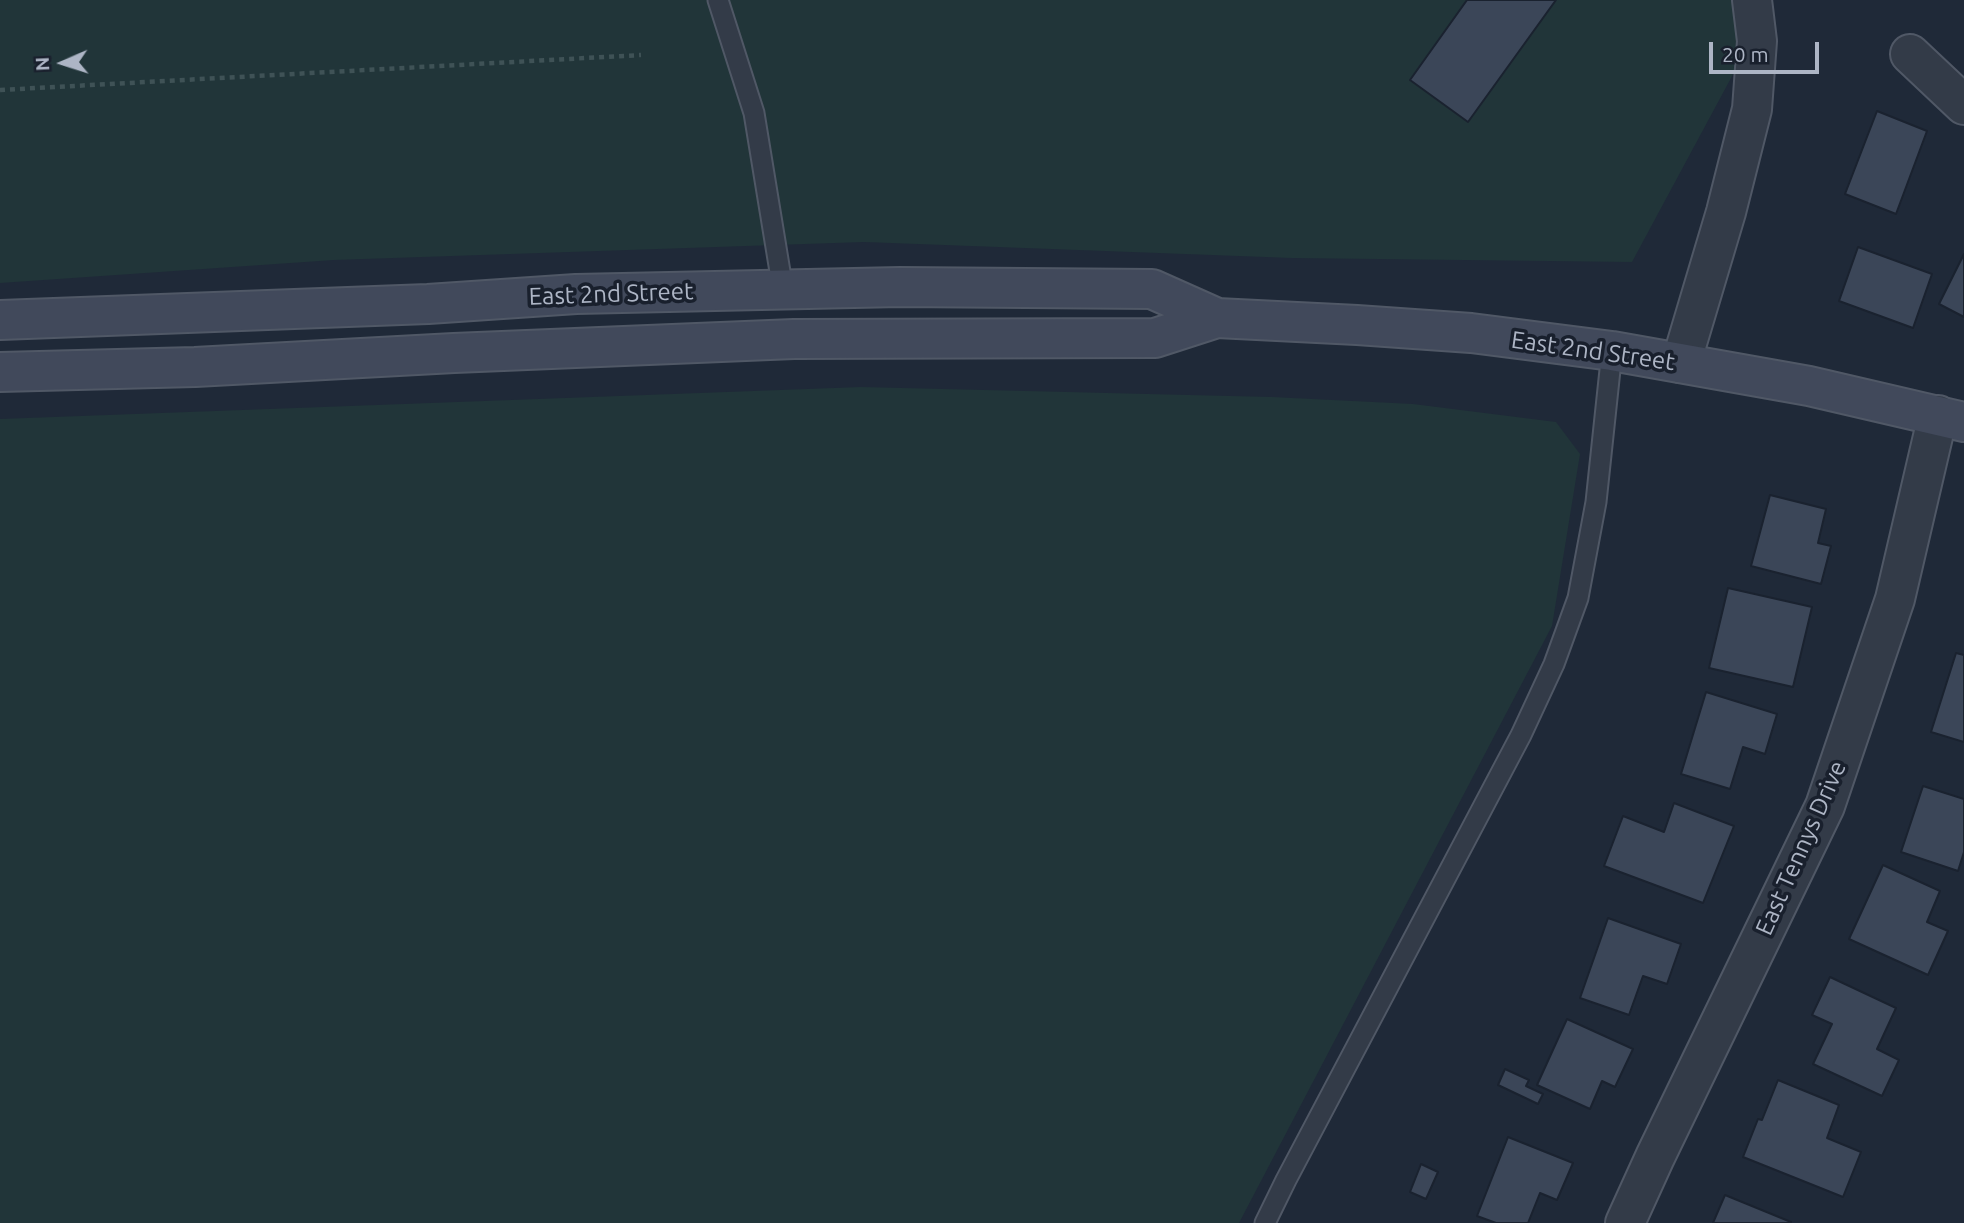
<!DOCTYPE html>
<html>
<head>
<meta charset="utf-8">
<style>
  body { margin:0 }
  #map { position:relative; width:1964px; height:1223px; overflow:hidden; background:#1f2938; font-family:Ubuntu,sans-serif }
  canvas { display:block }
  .north { position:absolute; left:28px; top:28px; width:70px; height:70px; -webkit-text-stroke:5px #19202d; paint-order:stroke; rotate:267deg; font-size:19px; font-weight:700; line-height:28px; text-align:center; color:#adb5c5 }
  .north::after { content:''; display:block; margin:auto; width:24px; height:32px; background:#adb5c5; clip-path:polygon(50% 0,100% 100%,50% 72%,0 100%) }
  .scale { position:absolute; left:1709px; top:42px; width:110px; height:32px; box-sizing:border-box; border:4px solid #adb5c5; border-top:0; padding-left:9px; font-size:21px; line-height:24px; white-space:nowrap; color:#adb5c5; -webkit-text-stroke:5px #19202d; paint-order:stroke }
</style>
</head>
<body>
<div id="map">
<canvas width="1964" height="1223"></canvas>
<div class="north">N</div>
<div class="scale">20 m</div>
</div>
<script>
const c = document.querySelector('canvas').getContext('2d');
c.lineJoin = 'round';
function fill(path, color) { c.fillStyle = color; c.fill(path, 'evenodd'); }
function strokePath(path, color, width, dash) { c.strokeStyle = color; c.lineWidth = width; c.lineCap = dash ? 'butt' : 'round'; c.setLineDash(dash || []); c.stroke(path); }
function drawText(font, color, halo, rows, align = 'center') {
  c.font = font + ' Ubuntu,sans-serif'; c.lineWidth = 7; c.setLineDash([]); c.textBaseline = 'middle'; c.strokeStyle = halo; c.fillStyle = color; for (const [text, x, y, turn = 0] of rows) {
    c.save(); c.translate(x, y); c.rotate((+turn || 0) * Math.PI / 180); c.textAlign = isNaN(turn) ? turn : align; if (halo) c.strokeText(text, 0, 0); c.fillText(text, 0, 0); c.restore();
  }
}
fill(new Path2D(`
  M0 0H1773L1632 262 1292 258 864 242 334 260 0 283Z
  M861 387 1272 397 1413 404 1556 422 1580 454 1552 626 1239 1223H0V419Z`), '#213539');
const building = new Path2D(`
  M1467 0H1556L1468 122 1410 80Z
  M1877 111 1927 131 1896 214 1845 194Z
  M1858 247 1932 274 1913 328 1839 301Z
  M1964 254V317L1939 304Z
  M1770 495 1826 509 1818 543 1831 546 1821 584 1751 566Z
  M1728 588 1812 607 1793 687 1709 668Z
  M1956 653 1964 655V742L1931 732Z
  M1706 692 1777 714 1765 754 1743 747 1730 789 1681 774Z
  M1923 786 1964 799V852L1958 871 1901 852Z
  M1674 803 1734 826 1703 903 1604 866 1623 816 1664 832Z
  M1883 865 1940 891 1927 922 1948 931 1928 975 1849 939Z
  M1608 918 1681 944 1667 984 1643 976 1629 1015 1580 998Z
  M1830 977 1896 1008 1877 1049 1899 1060 1882 1096 1813 1064 1832 1024 1812 1015Z
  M1567 1019 1633 1049 1615 1087 1602 1081 1590 1109 1537 1085Z
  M1505 1069 1529 1080 1526 1086 1543 1094 1538 1104 1498 1085Z
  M1778 1080 1839 1105 1827 1138 1861 1152 1843 1197 1743 1157 1758 1119 1762 1120Z
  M1508 1137 1573 1163 1557 1200 1540 1193 1528 1223H1496L1477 1216Z
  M1421 1164 1438 1172 1426 1199 1410 1192Z
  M1725 1195 1791 1222V1223H1713Z`);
fill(building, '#3b4658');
strokePath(building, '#1a222f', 2);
const lane = new Path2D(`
  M718 0 754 113 783 290
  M1265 1223 1286 1180 1521 735 1554 664 1578 598 1596 502 1612 351`);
const street = new Path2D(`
  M1910 54 1964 105
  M1681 363 1726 212 1752 109 1757 41 1752 0
  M1625 1223 1655 1157 1825 806 1895 599 1938 415`);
const secondary = new Path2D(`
  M0 320 428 304 576 294 900 287 1152 289 1217 318
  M0 372 195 367 454 353 794 339 1155 338 1217 318 1357 325 1471 333 1612 351 1809 386 1964 422`);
strokePath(lane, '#505866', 23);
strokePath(street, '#505866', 42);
strokePath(secondary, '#505866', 42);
strokePath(new Path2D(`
  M0 90 641 55`), '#3f5256', 4.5, [5, 5]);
strokePath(lane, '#333b48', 19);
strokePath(street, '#333b48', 38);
strokePath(secondary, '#41495b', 38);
drawText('24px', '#adb5c5', '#19202d', [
  ["East 2nd Street",611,294,-2],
  ["East 2nd Street",1593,351,8],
  ["East Tennys Drive",1801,848,-66]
]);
</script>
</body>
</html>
